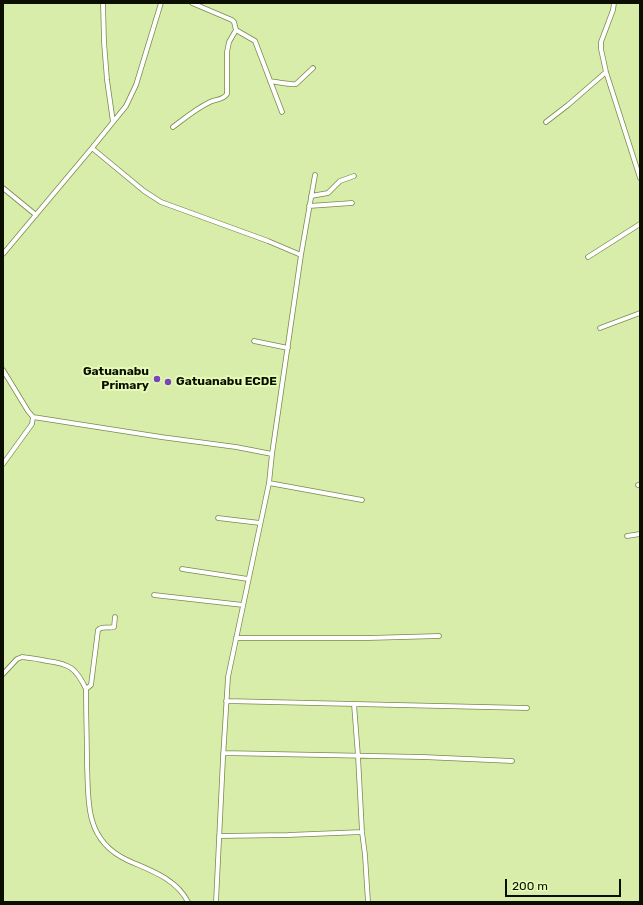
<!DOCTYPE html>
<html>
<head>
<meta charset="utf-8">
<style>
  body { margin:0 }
  #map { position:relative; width:643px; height:905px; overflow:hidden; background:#d9edaa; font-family:Rubik,sans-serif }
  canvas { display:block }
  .frame { position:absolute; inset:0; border:4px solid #0a0f00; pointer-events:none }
  .scale { position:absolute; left:505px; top:879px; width:116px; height:18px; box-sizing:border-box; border:2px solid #0a0f00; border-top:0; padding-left:5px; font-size:12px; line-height:14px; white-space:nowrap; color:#0a0f00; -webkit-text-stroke:3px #e6fbb7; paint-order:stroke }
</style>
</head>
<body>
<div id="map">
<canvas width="643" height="905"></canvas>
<div class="frame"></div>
<div class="scale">200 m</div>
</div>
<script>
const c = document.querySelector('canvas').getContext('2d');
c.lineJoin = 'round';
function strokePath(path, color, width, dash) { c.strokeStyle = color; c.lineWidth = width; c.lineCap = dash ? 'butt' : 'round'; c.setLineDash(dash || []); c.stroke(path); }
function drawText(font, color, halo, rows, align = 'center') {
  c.font = font + ' Rubik,sans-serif'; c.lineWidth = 4; c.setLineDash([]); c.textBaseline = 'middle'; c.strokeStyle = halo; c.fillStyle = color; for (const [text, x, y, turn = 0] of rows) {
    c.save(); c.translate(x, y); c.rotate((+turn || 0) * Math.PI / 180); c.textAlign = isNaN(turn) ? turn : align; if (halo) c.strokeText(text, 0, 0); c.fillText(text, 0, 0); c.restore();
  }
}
const street = new Path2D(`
  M103 3 104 42 107 80 113 122
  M192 3 232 20 234 22 236 30 255 41 282 112
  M614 3 613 10 601 42V49L606 72 640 178
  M270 81C277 82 291 85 296 84L313 68
  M546 122 568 105 606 72
  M173 127C185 118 197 108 210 102 217 99 223 100 227 94V52L229 42 236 30
  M92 148 144 191 161 202 268 241 301 255
  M3 188 36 215
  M311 196 328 193 340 181 354 176
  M309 206 352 203
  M3 254 92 148 126 106 136 85 161 3
  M588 257 640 224
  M600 328 640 313
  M254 341 288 348
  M3 370 28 411 33 417 32 424 3 464
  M33 417 161 437 236 447 272 454
  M269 483 362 500
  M638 485H640
  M218 518 260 523
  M627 536 640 534
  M182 569 248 579
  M154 595 243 605
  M236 638H368L439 636
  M3 674 17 659 22 657C31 658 39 659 47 661 70 664 76 668 86 689 86 714 87 740 87 765 88 783 87 803 92 820 97 838 110 852 127 860 149 870 176 878 188 902
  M86 689 91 685 98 630C102 625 108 629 114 627L115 617
  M226 701 527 708
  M354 704 358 756 362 832 365 855 368 902
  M223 753 423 757 512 761
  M219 836 288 835 362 832
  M216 902 223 758 228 677 269 483 272 454 301 255 315 175`);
strokePath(street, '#788a4b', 5.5);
strokePath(street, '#fff', 4);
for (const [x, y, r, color] of [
  [157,379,4,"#7b44ba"],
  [168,382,4,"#7b44ba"]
]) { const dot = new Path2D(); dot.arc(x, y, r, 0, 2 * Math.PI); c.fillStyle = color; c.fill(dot); strokePath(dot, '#e6fbb7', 1.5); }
drawText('bold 12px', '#0a0f00', '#e6fbb7', [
  ["Gatuanabu",149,372],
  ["Primary",149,386],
  ["Gatuanabu ECDE",176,382,"left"]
], 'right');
</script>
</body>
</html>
